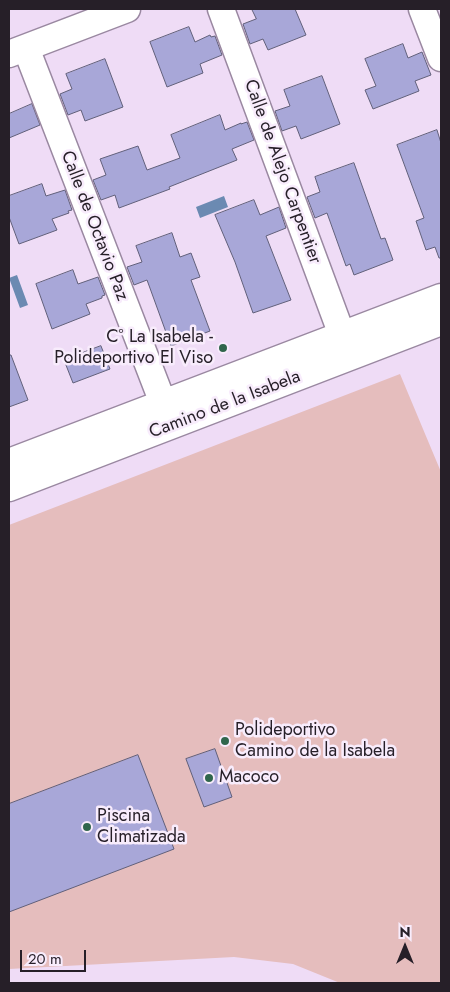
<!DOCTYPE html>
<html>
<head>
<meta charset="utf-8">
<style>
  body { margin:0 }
  #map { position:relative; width:450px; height:992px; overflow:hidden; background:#efdcf6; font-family:Jost,sans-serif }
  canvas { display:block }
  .frame { position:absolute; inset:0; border:10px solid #261f28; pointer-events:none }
  .north { position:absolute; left:380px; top:922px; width:50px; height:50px; -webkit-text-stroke:4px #f8ecfc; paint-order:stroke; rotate:0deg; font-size:14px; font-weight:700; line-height:20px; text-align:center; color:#261f28 }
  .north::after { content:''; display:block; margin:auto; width:18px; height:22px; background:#261f28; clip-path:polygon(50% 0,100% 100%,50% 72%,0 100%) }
  .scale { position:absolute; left:20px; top:950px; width:66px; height:22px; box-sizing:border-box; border:2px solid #261f28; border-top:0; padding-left:6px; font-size:15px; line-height:18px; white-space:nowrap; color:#261f28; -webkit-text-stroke:4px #f8ecfc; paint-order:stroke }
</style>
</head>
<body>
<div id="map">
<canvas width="450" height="992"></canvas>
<div class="frame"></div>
<div class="north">N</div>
<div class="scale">20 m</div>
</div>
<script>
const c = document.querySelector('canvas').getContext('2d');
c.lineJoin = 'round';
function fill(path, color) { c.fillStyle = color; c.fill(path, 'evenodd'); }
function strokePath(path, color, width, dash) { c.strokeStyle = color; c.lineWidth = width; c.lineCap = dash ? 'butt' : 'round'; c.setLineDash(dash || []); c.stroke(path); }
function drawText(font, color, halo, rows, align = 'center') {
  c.font = font + ' Jost,sans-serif'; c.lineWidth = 5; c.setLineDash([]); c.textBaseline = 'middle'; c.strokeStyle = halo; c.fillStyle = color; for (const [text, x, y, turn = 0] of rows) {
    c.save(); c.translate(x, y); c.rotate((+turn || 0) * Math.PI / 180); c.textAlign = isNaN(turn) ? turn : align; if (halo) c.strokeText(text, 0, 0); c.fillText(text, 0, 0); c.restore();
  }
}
fill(new Path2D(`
  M400 374 441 472V983H340L293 964 234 957 9 969V525Z`), '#e5bdbd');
fill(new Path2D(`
  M224 196 228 207 200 218 196 207Z
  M17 275 28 305 20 308 9 278Z`), '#6b8ab2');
const building = new Path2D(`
  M252 9H295L306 35 268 50 263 39 250 44 243 24 256 19Z
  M189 27 195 42 210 35 211 37 215 36 222 55 200 64 203 73 167 87 150 42Z
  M403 44 408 58 422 52 431 75 415 81 419 91 373 109 365 90 376 86 365 59Z
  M105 59 123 107 85 121 81 110 68 115 60 94 72 89 66 74Z
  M322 76 340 124 301 139 296 126 282 131 275 111 290 106 284 90Z
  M32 104 40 125 9 138V114Z
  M220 115 225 130 241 123V124L247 122 254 140 232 149 237 160 169 187 170 189 119 208 115 195 101 200 93 180 106 175 100 159 138 146 147 170 180 158 171 135Z
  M437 130 441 143V258H439L435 247 426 250 416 221 424 218 397 145Z
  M354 163 381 239 385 238 393 260 354 275 350 264 346 266 327 213 315 218 307 197 320 192 315 177Z
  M42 184 46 196 65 190 72 210 68 211 69 213 52 219 57 230 19 244 9 217V196Z
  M254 200 260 215 279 207 286 228 266 236 291 300 253 313 235 262 215 215Z
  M172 233 180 257 191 253 200 277 191 280 210 331 171 346 147 280 134 285 127 267 142 262 136 246Z
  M73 270 78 284 98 277 105 295 102 296V298L86 304 90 314 52 329 36 284Z
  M101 346 110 369 73 383 64 360Z
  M9 355H11L28 400 9 407Z
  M215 749 232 797 204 807 186 759Z
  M138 755 174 849 9 912V804Z`);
fill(building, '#a8a7d8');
strokePath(building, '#61607a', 1);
const street = new Path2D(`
  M221 9 342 335
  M422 9 441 58
  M26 48 163 403
  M9 54 127 9
  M9 462 441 297
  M9 488 441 322`);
strokePath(street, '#9a88a1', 29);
strokePath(street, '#fff', 26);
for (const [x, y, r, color] of [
  [223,348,5,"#30664c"],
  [225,741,5,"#30664c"],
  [209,778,5,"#30664c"],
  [87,827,5,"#30664c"]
]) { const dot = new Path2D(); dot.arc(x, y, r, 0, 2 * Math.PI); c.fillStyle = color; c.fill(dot); strokePath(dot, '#f8ecfc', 2); }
drawText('18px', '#261f28', '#f8ecfc', [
  ["Calle de Alejo Carpentier",282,172,70],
  ["Calle de Octavio Paz",94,226,69],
  ["Camino de la Isabela",225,405,-21]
]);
drawText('18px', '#261f28', '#f8ecfc', [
  ["Cº La Isabela -",213,338,"right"],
  ["Polideportivo El Viso",213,359,"right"],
  ["Polideportivo",235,731],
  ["Camino de la Isabela",235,752],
  ["Macoco",219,778],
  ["Piscina",97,817],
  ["Climatizada",97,838]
], 'left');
</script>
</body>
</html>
